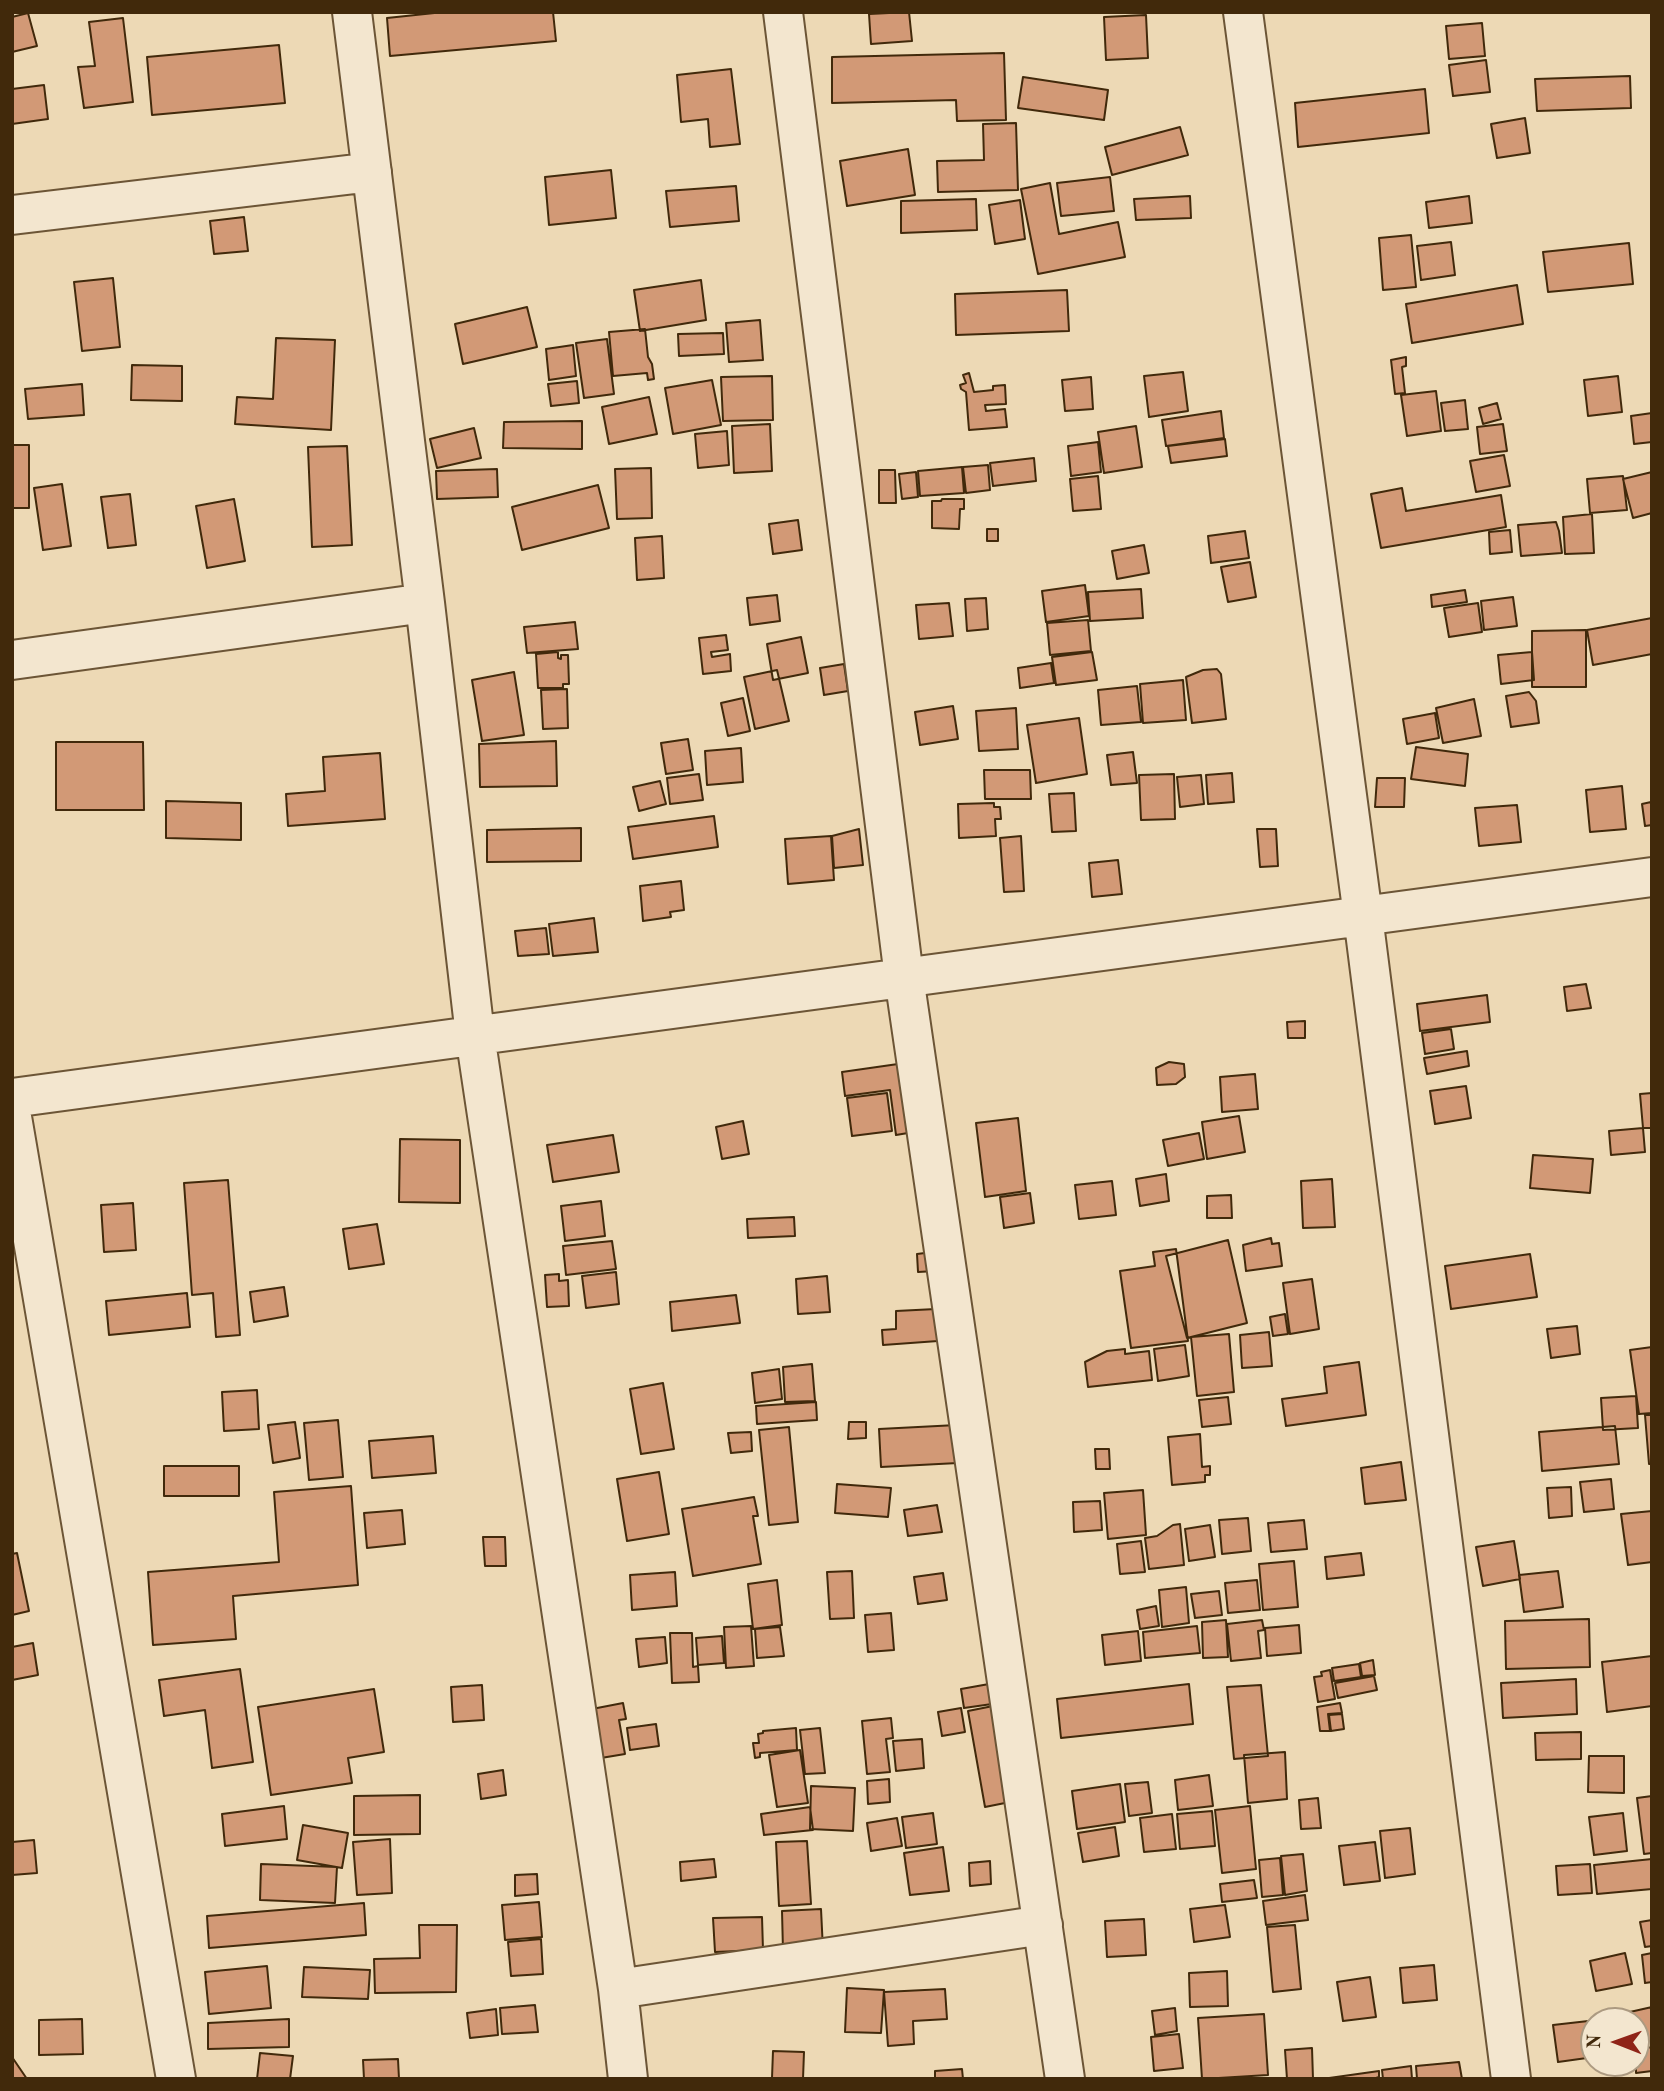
<!DOCTYPE html>
<html>
<head>
<meta charset="utf-8">
<style>
  body { margin:0 }
  #map { position:relative; width:1664px; height:2091px; overflow:hidden; background:#edd9b5; font-family:"Old Standard TT",serif }
  canvas { display:block }
  .frame { position:absolute; inset:0; border:14px solid #41290b; pointer-events:none }
  .north { position:absolute; left:1580px; top:2007px; width:70px; height:70px; box-sizing:border-box; background:#f3e6cf; border:2px solid #ac9a81; border-radius:50%; rotate:271deg; font-size:19px; font-weight:700; line-height:28px; text-align:center; color:#41290b }
  .north::after { content:''; display:block; margin:auto; width:24px; height:32px; background:#8f2418; clip-path:polygon(50% 0,100% 100%,50% 72%,0 100%) }
</style>
</head>
<body>
<div id="map">
<canvas width="1664" height="2091"></canvas>
<div class="frame"></div>
<div class="north">N</div>
</div>
<script>
const c = document.querySelector('canvas').getContext('2d');
c.lineJoin = 'round';
function fill(path, color) { c.fillStyle = color; c.fill(path, 'evenodd'); }
function strokePath(path, color, width, dash) { c.strokeStyle = color; c.lineWidth = width; c.lineCap = dash ? 'butt' : 'round'; c.setLineDash(dash || []); c.stroke(path); }
const building = new Path2D(`
  M444 12H553L556 41 390 56 387 18Z
  M909 12 912 41 871 44 869 14Z
  M28 13 37 46 12 52V17Z
  M1146 15 1148 58 1106 60 1104 17Z
  M123 18 133 102 84 108 78 67 95 66 89 22Z
  M1482 23 1485 56 1449 59 1446 26Z
  M279 45 285 103 152 115 147 57Z
  M1004 53 1006 120 957 121 956 100 832 103V57Z
  M1486 60 1490 92 1453 96 1449 65Z
  M731 69 740 144 710 147 708 119 681 122 677 75Z
  M1630 76 1631 108 1537 111 1535 79Z
  M1023 77 1108 90 1104 120 1018 108Z
  M44 85 48 119 12 124V89Z
  M1425 89 1429 133 1298 147 1295 103Z
  M1525 118 1530 153 1497 158 1491 124Z
  M1016 123 1018 190 938 192 937 161 984 160 983 124Z
  M1180 127 1188 155 1112 175 1105 147Z
  M908 149 915 195 847 206 840 161Z
  M611 170 616 218 549 225 545 177Z
  M1110 177 1114 211 1061 216 1057 183Z
  M1050 183 1059 234 1118 222 1125 257 1038 274 1021 189Z
  M736 186 739 221 670 227 666 191Z
  M1190 196 1191 218 1136 220 1134 199Z
  M1469 196 1472 223 1429 228 1426 202Z
  M976 199 977 230 901 233V201Z
  M1020 200 1025 239 995 244 989 205Z
  M244 217 248 251 214 254 210 221Z
  M1411 235 1416 287 1383 290 1379 238Z
  M1451 242 1455 275 1421 280 1417 246Z
  M1629 243 1633 284 1548 292 1543 252Z
  M113 278 120 347 82 351 74 282Z
  M701 280 706 320 640 331 634 290Z
  M1517 285 1523 324 1412 343 1406 304Z
  M1067 290 1069 331 956 335 955 294Z
  M527 307 537 347 463 364 455 324Z
  M760 320 763 360 729 362 726 323Z
  M645 329 648 357 652 364 654 379 648 380 647 373 613 376 609 332Z
  M723 333 724 354 679 356 678 334Z
  M276 338 335 340 331 430 235 424 237 397 273 399Z
  M607 339 614 394 584 398 576 343Z
  M573 345 576 376 549 380 546 349Z
  M1406 357V366L1402 367 1405 393 1395 394 1391 360Z
  M132 365 182 366V401L131 400Z
  M1183 372 1188 411 1149 417 1144 376Z
  M969 373 974 392 993 390V386L1005 385 1006 404 985 405 986 411 1005 409 1007 427 969 430 966 392 961 389 960 385 966 383 963 375Z
  M772 376 773 420 723 421 721 377Z
  M1618 376 1622 412 1588 416 1584 380Z
  M1091 377 1093 409 1065 411 1062 380Z
  M712 380 721 425 673 434 665 388Z
  M577 381 579 403 551 406 548 384Z
  M82 384 84 415 28 419 25 389Z
  M1436 391 1441 431 1407 436 1401 395Z
  M649 397 657 434 609 444 602 407Z
  M1465 400 1468 429 1445 431 1441 403Z
  M1497 403 1501 419 1483 424 1479 408Z
  M1221 411 1224 438 1166 446 1162 420Z
  M1652 413V442L1634 444 1631 416Z
  M582 421V449L503 448 504 422Z
  M770 424 772 471 734 473 732 426Z
  M1503 424 1507 451 1480 454 1477 427Z
  M1136 426 1142 467 1104 473 1098 432Z
  M474 428 481 458 437 468 430 439Z
  M727 431 729 465 698 468 695 434Z
  M1225 439 1227 456 1171 463 1168 446Z
  M1098 442 1101 472 1071 476 1068 446Z
  M12 445H29V508H12Z
  M347 446 352 545 312 547 308 447Z
  M1504 455 1510 486 1476 492 1470 461Z
  M1034 458 1036 481 993 486 990 463Z
  M988 465 990 490 966 493 963 467Z
  M962 467 964 493 920 496 918 471Z
  M651 468 652 518 617 519 615 469Z
  M497 469 498 497 437 499 436 471Z
  M879 470H895L896 503H879Z
  M916 472 918 497 902 499 899 474Z
  M1652 472V513L1633 518 1623 479Z
  M1098 476 1101 509 1073 511 1070 479Z
  M1623 476 1627 510 1590 513 1587 479Z
  M62 484 71 546 43 550 34 488Z
  M598 485 609 528 522 550 512 507Z
  M1402 488 1406 511 1501 495 1506 527 1381 548 1371 494Z
  M130 494 136 545 108 548 101 497Z
  M234 499 245 561 207 568 196 506Z
  M942 499H964V509H960L959 529 932 528V501H941Z
  M1592 514 1594 553 1565 554 1563 517Z
  M798 520 802 550 773 554 769 524Z
  M1556 522 1559 531 1562 553 1521 556 1518 525Z
  M987 529H998V541H987Z
  M1510 530 1512 552 1490 554 1489 532Z
  M1245 531 1249 558 1211 563 1208 536Z
  M662 536 664 578 637 580 635 538Z
  M1144 545 1149 573 1117 579 1112 551Z
  M1250 562 1256 597 1228 602 1221 567Z
  M1085 585 1089 616 1046 622 1042 591Z
  M1141 589 1143 618 1090 621 1088 592Z
  M1465 590 1467 602 1432 607 1431 595Z
  M777 595 780 621 750 625 747 598Z
  M1513 597 1517 626 1484 630 1481 601Z
  M986 598 988 629 967 631 965 599Z
  M949 603 953 636 919 639 916 605Z
  M1478 603 1482 632 1449 637 1444 608Z
  M1652 618V654L1593 665 1587 630Z
  M1088 620 1091 651 1050 655 1047 623Z
  M575 622 578 649 527 653 524 627Z
  M1586 630V687H1532V631Z
  M726 635 728 650 711 652 712 657 730 654 731 671 703 674 699 638Z
  M801 637 808 673 773 680 767 644Z
  M558 652V658L561 659V655H568L569 684H563V688H538L536 654Z
  M1092 652 1097 680 1056 685 1052 657Z
  M1532 652 1534 680 1501 684 1498 655Z
  M1051 663 1054 683 1020 688 1018 668Z
  M844 664 848 691 824 695 820 668Z
  M1217 669 1221 674 1226 719 1192 723 1186 677 1203 670Z
  M777 670 789 721 755 729 744 677Z
  M514 672 524 735 482 741 472 680Z
  M1183 680 1186 720 1143 723 1140 684Z
  M1137 686 1141 722 1101 725 1098 690Z
  M567 689 568 728 543 729 541 690Z
  M1529 692 1536 701 1539 723 1511 727 1506 696Z
  M743 698 750 731 728 736 721 703Z
  M1474 699 1481 736 1443 743 1436 708Z
  M953 706 958 739 920 745 915 712Z
  M1016 708 1018 749 979 751 976 711Z
  M1435 713 1439 738 1407 744 1403 719Z
  M1079 718 1087 774 1036 783 1027 725Z
  M688 739 693 770 666 774 661 743Z
  M556 741 557 786 480 787 479 744Z
  M56 742H143L144 810H56Z
  M1416 747 1468 754 1465 786 1411 779Z
  M741 748 743 782 707 785 705 751Z
  M1133 752 1137 783 1111 785 1107 755Z
  M380 753 385 819 288 826 286 794 325 791 323 757Z
  M984 770H1030L1031 799H985Z
  M1232 773 1234 802 1208 804 1206 775Z
  M699 774 703 800 670 804 667 778Z
  M1174 774 1175 819 1141 820 1139 775Z
  M1201 775 1204 804 1180 807 1177 777Z
  M1377 778H1405L1404 807H1375Z
  M660 781 666 804 639 811 633 787Z
  M1622 786 1626 829 1590 832 1586 790Z
  M1074 793 1076 831 1052 832 1049 794Z
  M166 801 241 803V840L166 838Z
  M1651 802 1652 825 1645 826 1642 804Z
  M994 803V807H1000L1001 819H995L996 836 959 838 958 804Z
  M1517 805 1521 842 1479 846 1475 808Z
  M714 816 718 847 633 859 628 827Z
  M581 828V861L487 862V830Z
  M859 829 863 865 834 868 832 836Z
  M1257 829H1276L1278 866 1260 867Z
  M831 836 834 880 788 884 785 839Z
  M1021 836 1024 891 1004 892 1000 838Z
  M1118 860 1122 894 1092 897 1089 863Z
  M681 881 684 910 670 912 671 917 643 921 640 886Z
  M594 918 598 952 553 956 549 924Z
  M546 928 549 954 518 956 515 931Z
  M1586 984 1591 1008 1567 1011 1564 987Z
  M1487 995 1490 1022 1420 1031 1417 1004Z
  M1305 1021V1038H1288L1287 1022Z
  M1451 1029 1454 1049 1425 1054 1422 1033Z
  M1467 1051 1469 1066 1427 1074 1424 1058Z
  M1169 1062 1184 1064 1185 1077 1176 1084 1157 1085 1156 1068Z
  M905 1063 914 1132 896 1135 890 1090 845 1096 842 1072Z
  M1255 1074 1258 1109 1222 1112 1220 1077Z
  M1466 1086 1471 1118 1435 1124 1430 1091Z
  M887 1093 892 1131 852 1136 847 1098Z
  M1652 1093V1128H1643L1640 1094Z
  M1239 1116 1245 1152 1207 1159 1202 1122Z
  M1018 1118 1026 1191 985 1197 976 1123Z
  M743 1121 749 1154 722 1159 716 1127Z
  M1643 1128 1645 1152 1611 1155 1609 1131Z
  M1199 1133 1204 1159 1168 1166 1163 1140Z
  M613 1135 619 1172 553 1182 547 1145Z
  M400 1139 460 1140V1203L399 1202Z
  M1533 1155 1593 1159 1590 1193 1530 1188Z
  M1166 1174 1169 1201 1140 1206 1136 1179Z
  M1332 1179 1335 1227 1303 1228 1301 1181Z
  M228 1180 240 1335 216 1337 213 1293 192 1295 184 1183Z
  M1112 1181 1116 1215 1079 1219 1075 1185Z
  M1030 1193 1034 1223 1004 1228 1000 1197Z
  M1231 1195 1232 1218H1207V1196Z
  M601 1201 605 1236 565 1241 561 1206Z
  M133 1203 136 1250 104 1252 101 1205Z
  M794 1217 795 1236 748 1238 747 1219Z
  M377 1224 384 1264 349 1269 343 1229Z
  M1271 1238 1272 1244 1279 1243 1282 1266 1246 1271 1243 1245Z
  M1228 1240 1247 1323 1187 1338 1166 1256Z
  M612 1241 616 1269 566 1275 563 1246Z
  M1176 1249 1188 1341 1131 1348 1120 1271 1155 1266 1153 1252Z
  M933 1252 935 1271 918 1272 917 1254Z
  M1530 1254 1537 1297 1451 1309 1445 1266Z
  M616 1272 619 1304 586 1308 582 1276Z
  M559 1274V1281L568 1280 569 1306 547 1307 545 1275Z
  M827 1276 830 1312 798 1314 796 1279Z
  M1312 1279 1319 1329 1290 1334 1283 1283Z
  M284 1287 288 1316 254 1322 250 1292Z
  M187 1293 190 1327 109 1335 106 1301Z
  M736 1295 740 1323 672 1331 670 1302Z
  M936 1309 938 1341 883 1345 882 1330 896 1329V1311Z
  M1285 1314 1288 1334 1273 1336 1270 1317Z
  M1577 1326 1580 1354 1551 1358 1547 1329Z
  M1269 1332 1272 1366 1242 1368 1240 1335Z
  M1229 1334 1234 1392 1197 1396 1191 1337Z
  M1185 1345 1189 1376 1158 1381 1154 1349Z
  M1652 1347V1413L1639 1414 1630 1350Z
  M1125 1349V1354L1149 1351 1152 1380 1088 1387 1085 1362 1107 1351Z
  M1359 1362 1366 1415 1286 1426 1282 1399 1327 1393 1324 1367Z
  M812 1364 815 1401 785 1402 783 1367Z
  M779 1369 782 1399 755 1403 752 1373Z
  M663 1383 674 1449 641 1454 630 1389Z
  M257 1390 259 1429 224 1431 222 1392Z
  M1636 1396 1638 1428 1603 1430 1601 1398Z
  M1228 1397 1231 1424 1202 1427 1199 1400Z
  M816 1402 817 1420 757 1424 756 1406Z
  M1645 1415H1652V1464H1649Z
  M338 1420 343 1477 309 1480 304 1423Z
  M295 1422 300 1458 273 1463 268 1425Z
  M849 1422H866V1438L848 1439Z
  M957 1425 958 1463 881 1467 879 1429Z
  M1615 1426 1619 1464 1542 1471 1539 1432Z
  M789 1427 798 1522 769 1525 759 1430Z
  M751 1432 752 1451 731 1453 728 1433Z
  M1200 1434 1202 1467 1210 1466V1475H1205V1482L1172 1485 1168 1437Z
  M433 1436 436 1473 372 1478 369 1441Z
  M1095 1449H1109L1110 1469H1096Z
  M1401 1462 1406 1500 1365 1504 1361 1468Z
  M164 1466H239V1496H164Z
  M659 1472 669 1534 627 1541 617 1479Z
  M1611 1479 1614 1509 1584 1512 1580 1482Z
  M837 1484 891 1488 888 1517 835 1513Z
  M351 1486 358 1585 233 1596 236 1639 153 1645 148 1572 279 1562 274 1492Z
  M1571 1487 1572 1516 1549 1518 1547 1488Z
  M1143 1490 1146 1535 1108 1539 1104 1493Z
  M754 1497 758 1516H753L761 1564 693 1576 682 1509Z
  M1100 1501 1102 1530 1074 1532 1073 1502Z
  M937 1505 942 1532 908 1536 904 1510Z
  M402 1510 405 1544 367 1548 364 1513Z
  M1652 1511V1562L1628 1565 1621 1514Z
  M1248 1518 1251 1551 1222 1554 1219 1520Z
  M1304 1520 1307 1549 1271 1552 1268 1523Z
  M1180 1524 1184 1565 1149 1569 1145 1538 1157 1536 1173 1525Z
  M1210 1525 1215 1557 1189 1561 1185 1529Z
  M483 1537H505L506 1566H485Z
  M1141 1541 1145 1572 1120 1574 1117 1544Z
  M1514 1541 1520 1579 1483 1586 1476 1547Z
  M17 1553 29 1611 12 1615V1554Z
  M1361 1553 1364 1575 1327 1579 1325 1557Z
  M1294 1561 1298 1607 1263 1610 1259 1564Z
  M852 1571 854 1618 830 1619 827 1572Z
  M1558 1571 1563 1607 1524 1612 1519 1575Z
  M675 1572 677 1606 632 1610 630 1575Z
  M943 1573 947 1600 918 1604 914 1577Z
  M777 1580 782 1625 753 1629 748 1584Z
  M1257 1580 1260 1610 1228 1613 1225 1583Z
  M1186 1587 1189 1623 1162 1627 1159 1590Z
  M1219 1591 1222 1615 1195 1618 1191 1594Z
  M1156 1606 1159 1626 1140 1629 1137 1610Z
  M891 1613 894 1650 868 1652 865 1615Z
  M1589 1619 1590 1667 1506 1669 1505 1621Z
  M1226 1620 1228 1657 1203 1658 1202 1622Z
  M1262 1620 1264 1630 1258 1631 1261 1658 1231 1661 1227 1624Z
  M1299 1625 1301 1653 1267 1656 1265 1628Z
  M751 1626 754 1666 726 1668 724 1627Z
  M1197 1626 1200 1653 1145 1658 1143 1632Z
  M780 1627 784 1656 757 1658 755 1629Z
  M1138 1631 1141 1661 1105 1665 1102 1635Z
  M670 1633H692L693 1667 698 1666 699 1682 672 1683Z
  M722 1636 724 1663 698 1665 696 1638Z
  M665 1637 667 1663 639 1667 636 1639Z
  M33 1643 38 1675 12 1680V1647Z
  M1652 1656V1706L1607 1712 1602 1662Z
  M1373 1660 1375 1675 1362 1676 1360 1663Z
  M1359 1664 1361 1677 1334 1681 1332 1668Z
  M240 1669 253 1762 212 1768 205 1710 164 1716 159 1680Z
  M1330 1670 1335 1699 1318 1702 1314 1677 1322 1676 1321 1672Z
  M1374 1676 1377 1690 1338 1698 1335 1683Z
  M1576 1679 1577 1714 1503 1718 1501 1683Z
  M989 1684 992 1704 964 1708 961 1689Z
  M1189 1684 1193 1724 1061 1738 1057 1699Z
  M482 1685 484 1720 453 1722 451 1687Z
  M1261 1685 1268 1756 1234 1759 1227 1687Z
  M374 1689 384 1752 348 1758 352 1783 271 1795 258 1707Z
  M623 1703 626 1719 619 1720 625 1754 601 1758 592 1709Z
  M1340 1703 1342 1713 1328 1714 1330 1731H1320L1317 1707Z
  M993 1706 1010 1802 985 1807 968 1711Z
  M961 1708 965 1732 942 1736 938 1712Z
  M1342 1714 1344 1729 1331 1731 1329 1715Z
  M891 1718 893 1738 886 1739 890 1772 867 1774 862 1721Z
  M656 1724 659 1746 630 1750 627 1728Z
  M796 1728 797 1750 760 1753V1757L755 1758 753 1743H759L758 1734 763 1733V1731Z
  M820 1728 825 1773 805 1774 800 1730Z
  M1581 1732V1759L1536 1760 1535 1733Z
  M922 1739 924 1768 896 1771 893 1741Z
  M800 1750 808 1803 777 1807 769 1755Z
  M1285 1752 1287 1799 1248 1803 1244 1755Z
  M1589 1756H1624V1793L1588 1792Z
  M503 1770 506 1795 481 1799 478 1774Z
  M1209 1775 1213 1806 1178 1810 1175 1780Z
  M889 1779 890 1802 868 1804 867 1781Z
  M1148 1782 1152 1813 1129 1816 1125 1784Z
  M1120 1784 1125 1822 1077 1829 1072 1791Z
  M811 1786 855 1788 853 1831 810 1829Z
  M420 1795V1834L354 1835V1796Z
  M1652 1796V1853L1644 1854 1637 1798Z
  M1318 1798 1321 1828 1301 1829 1299 1800Z
  M284 1806 287 1839 225 1846 222 1814Z
  M1250 1806 1256 1869 1222 1873 1215 1810Z
  M810 1807 813 1830 764 1835 761 1814Z
  M1212 1811 1215 1846 1180 1849 1177 1814Z
  M933 1813 937 1844 906 1848 902 1817Z
  M1623 1813 1627 1851 1594 1855 1589 1817Z
  M1172 1814 1176 1849 1144 1852 1140 1818Z
  M897 1818 902 1846 871 1851 867 1823Z
  M303 1825 348 1833 342 1868 297 1860Z
  M1115 1827 1119 1856 1083 1862 1078 1833Z
  M1410 1828 1415 1874 1385 1878 1380 1831Z
  M390 1839 392 1893 357 1895 353 1842Z
  M34 1840 37 1873 12 1875V1842Z
  M807 1841 811 1904 779 1906 776 1842Z
  M1375 1842 1380 1881 1344 1885 1339 1846Z
  M943 1847 949 1891 910 1895 904 1853Z
  M1303 1854 1307 1891 1285 1895 1281 1856Z
  M1280 1858 1283 1895 1262 1897 1259 1860Z
  M714 1859 716 1877 681 1881 680 1862Z
  M1652 1859V1889L1597 1894 1594 1865Z
  M990 1861 991 1884 970 1886 969 1863Z
  M261 1864 337 1867 335 1903 260 1900Z
  M1590 1864 1592 1893 1558 1895 1556 1866Z
  M537 1874 538 1894 515 1896V1875Z
  M1254 1880 1257 1898 1222 1902 1220 1884Z
  M1305 1895 1308 1920 1266 1925 1263 1901Z
  M539 1902 542 1937 505 1940 502 1905Z
  M364 1903 366 1935 209 1948 207 1916Z
  M1225 1905 1230 1937 1194 1942 1190 1909Z
  M821 1909 823 1950 783 1951 782 1911Z
  M762 1917 763 1950 715 1952 713 1918Z
  M1144 1919 1146 1955 1107 1957 1105 1921Z
  M1652 1920V1946L1645 1947 1640 1922Z
  M419 1925H457L456 1992 375 1993 374 1959 420 1958Z
  M1295 1925 1301 1989 1273 1992 1267 1927Z
  M541 1939 543 1974 511 1976 508 1942Z
  M1625 1953 1632 1984 1596 1991 1590 1961Z
  M1652 1953V1982L1645 1983 1642 1955Z
  M1434 1965 1437 2000 1403 2003 1400 1968Z
  M267 1966 271 2008 209 2014 205 1972Z
  M304 1967 370 1970 368 1999 302 1997Z
  M1227 1971 1228 2006 1190 2007 1189 1973Z
  M1370 1977 1376 2017 1343 2021 1337 1982Z
  M847 1988 884 1990 881 2033 845 2032Z
  M945 1989 947 2019 913 2021 914 2044 888 2046 884 1992Z
  M535 2005 538 2032 502 2034 500 2008Z
  M1652 2007V2041L1636 2045V2021H1623L1621 2014Z
  M1175 2008 1177 2031 1155 2035 1152 2011Z
  M496 2009 498 2035 470 2038 467 2013Z
  M1264 2014 1268 2075 1202 2079 1198 2018Z
  M82 2019 83 2054 39 2055V2020Z
  M289 2019V2047L208 2049V2023Z
  M1606 2019V2021H1594V2057L1558 2062 1553 2025Z
  M1179 2034 1183 2068 1154 2071 1151 2037Z
  M1652 2047V2071L1636 2073V2050Z
  M1312 2048 1313 2079H1287L1285 2050Z
  M773 2051 804 2052 803 2079 772 2078Z
  M260 2053 293 2056 290 2079H257Z
  M12 2057 27 2079H12Z
  M398 2059 399 2079H364L363 2060Z
  M1459 2062 1462 2079H1417L1416 2066Z
  M1411 2066 1412 2079H1383L1382 2070Z
  M962 2069 963 2079H935V2071Z
  M1379 2071V2077L1373 2079H1322Z`);
fill(building, '#d29976');
strokePath(building, '#41290b', 2);
const minor = new Path2D(`
  M352 12 425 603 475 1035 618 1989 628 2079
  M783 12 904 977 1065 2079
  M1243 12 1363 916 1511 2079
  M12 215 372 172
  M12 660 425 603
  M12 1098 1652 877
  M12 1117 176 2079
  M618 1989 1043 1925`);
strokePath(minor, '#6c5536', 42);
strokePath(minor, '#f3e6cf', 38);
</script>
</body>
</html>
